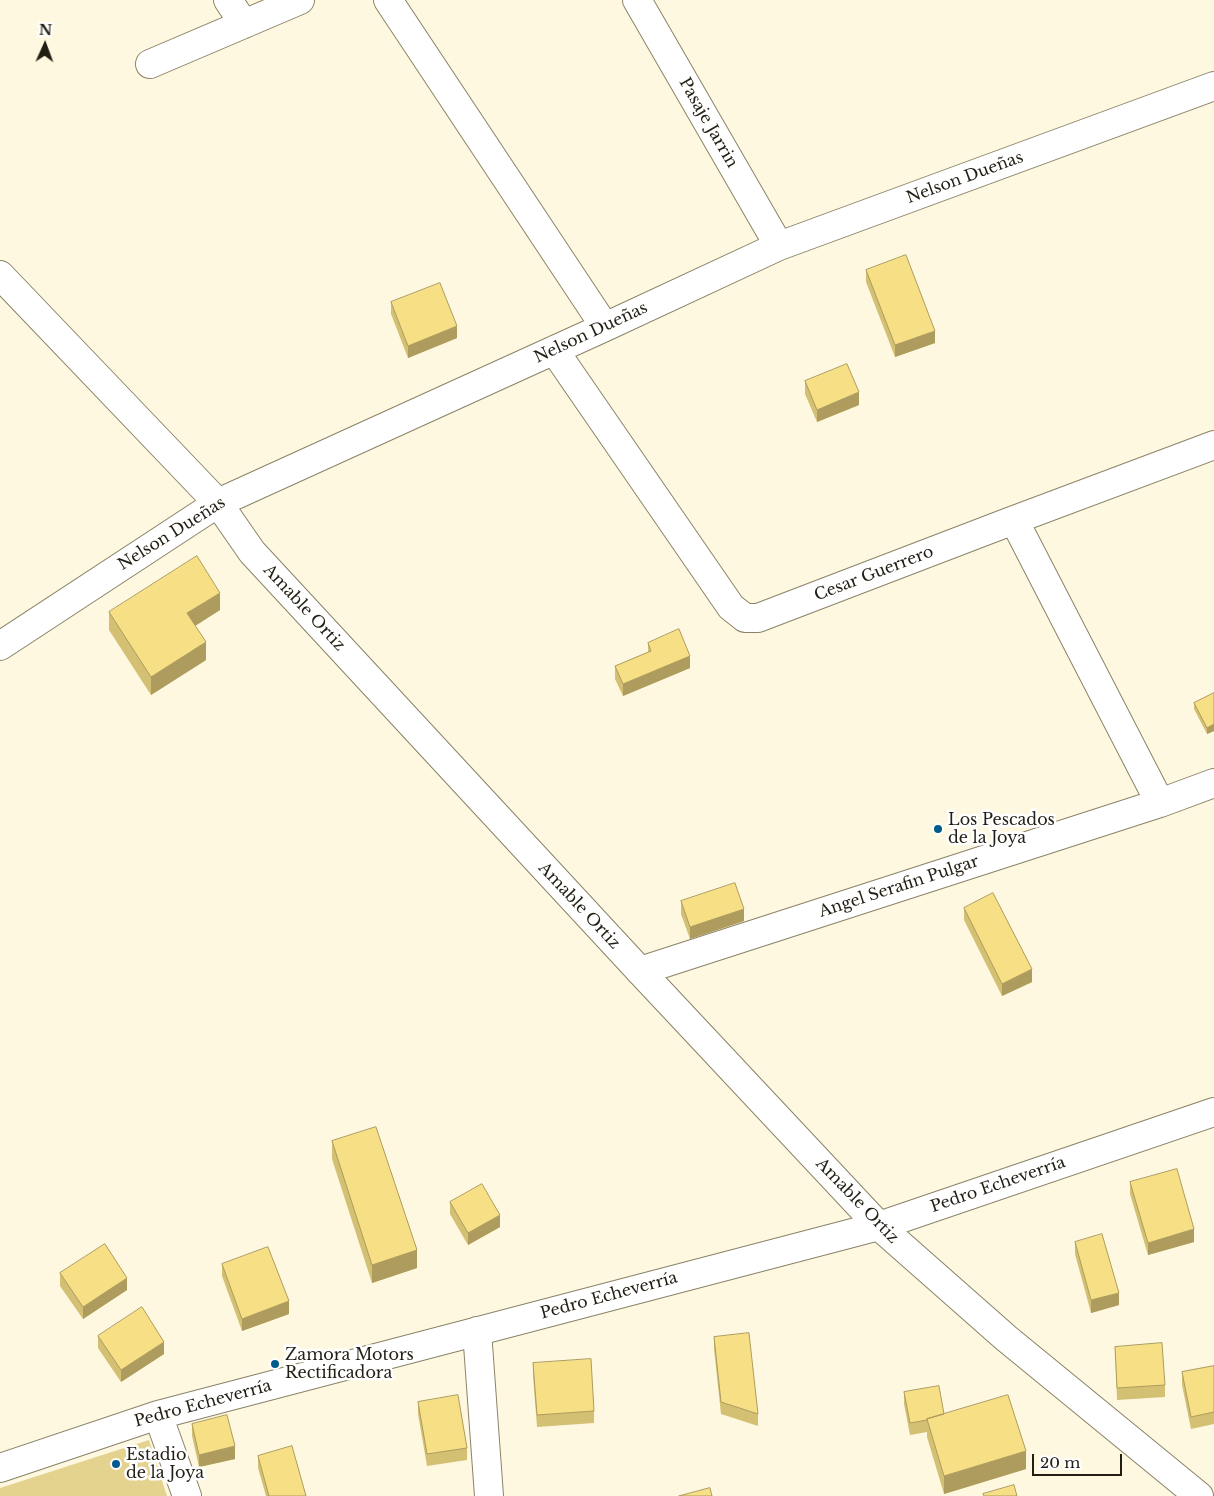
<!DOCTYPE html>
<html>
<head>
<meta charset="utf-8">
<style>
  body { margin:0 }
  #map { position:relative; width:1214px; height:1496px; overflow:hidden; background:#fef8e0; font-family:"Libre Baskerville",serif }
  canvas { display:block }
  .north { position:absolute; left:20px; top:20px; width:50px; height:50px; -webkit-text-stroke:4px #fff; paint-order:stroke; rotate:2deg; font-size:14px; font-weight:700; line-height:20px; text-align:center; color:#211e13 }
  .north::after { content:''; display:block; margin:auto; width:18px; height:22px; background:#211e13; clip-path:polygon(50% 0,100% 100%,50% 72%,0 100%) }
  .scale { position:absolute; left:1032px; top:1454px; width:90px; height:22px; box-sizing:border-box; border:2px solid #211e13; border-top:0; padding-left:6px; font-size:15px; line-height:18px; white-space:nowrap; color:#211e13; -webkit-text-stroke:4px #fff; paint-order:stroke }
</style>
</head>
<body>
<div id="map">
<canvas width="1214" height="1496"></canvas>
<div class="north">N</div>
<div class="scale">20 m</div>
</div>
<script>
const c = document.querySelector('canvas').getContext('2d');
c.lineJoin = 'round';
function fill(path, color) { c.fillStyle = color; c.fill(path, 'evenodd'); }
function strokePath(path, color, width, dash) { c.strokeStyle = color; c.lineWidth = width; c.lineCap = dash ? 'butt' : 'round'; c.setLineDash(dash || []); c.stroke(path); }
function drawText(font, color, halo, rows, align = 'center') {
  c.font = font + ' "Libre Baskerville",serif'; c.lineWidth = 5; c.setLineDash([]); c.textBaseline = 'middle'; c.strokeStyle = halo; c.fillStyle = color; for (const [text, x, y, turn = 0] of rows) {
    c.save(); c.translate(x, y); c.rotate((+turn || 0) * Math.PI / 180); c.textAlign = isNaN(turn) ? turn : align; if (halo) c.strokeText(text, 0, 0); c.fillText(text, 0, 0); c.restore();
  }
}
fill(new Path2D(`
  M149 1440 167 1496H0V1488Z`), '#e4d28f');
const street = new Path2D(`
  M228 0 244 24
  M388 0 605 327
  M637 0 779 246
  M150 64 300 0
  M554 350 731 607 745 618H758L1014 520 1160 803
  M1014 520 1214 445
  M0 646 218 503 605 327 779 246 1214 86
  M640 971 1160 803 1214 783
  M477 1331 489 1496
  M158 1415 187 1496
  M0 1468 158 1415 879 1226 1214 1112`);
const secondary = new Path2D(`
  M0 275 218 503 252 552 640 971 879 1226 1006 1338 1199 1496`);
strokePath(street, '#8a8368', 30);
strokePath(secondary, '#8a8368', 30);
strokePath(street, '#fff', 28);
strokePath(secondary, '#fff', 28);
fill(new Path2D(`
  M866 270 935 343 895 357 866 282Z
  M391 302 457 338 408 358 391 314Z
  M805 381 859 405 817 422 805 394Z
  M220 610 195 626 206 660 151 695 109 630V612Z
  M648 643 690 668 623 696 615 679V666L648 652Z
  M1214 693V731L1207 734 1194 709V703Z
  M681 901 744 921 690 939 681 914Z
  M964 908 1032 982 1002 996 964 920Z
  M332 1141 417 1268 372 1283 332 1159Z
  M1130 1182 1194 1242 1148 1255 1130 1194Z
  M450 1202 500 1227 468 1245 450 1214Z
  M1075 1242 1119 1305 1091 1313 1075 1254Z
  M222 1264 289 1314 242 1331 222 1276Z
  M60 1273 127 1290 83 1319 60 1286Z
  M98 1336 164 1354 121 1382 98 1348Z
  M714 1337 758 1414V1426L721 1414 714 1349Z
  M1115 1347 1165 1385V1397L1117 1400Z
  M533 1363 594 1411V1423L537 1427 533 1375Z
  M1214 1366V1424L1191 1429 1182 1385V1372Z
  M904 1392 944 1414 1026 1469 944 1494 927 1437V1432L910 1435 904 1404Z
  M418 1402 467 1448V1460L427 1466 418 1414Z
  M192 1424 235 1459 199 1467 192 1436Z
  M258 1456 306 1496H266L258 1468Z`), '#d4c073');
fill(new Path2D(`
  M457 326V338L408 358V346Z
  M935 331V343L895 357V345Z
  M859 392V405L817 422V410Z
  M220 593V610L187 631V613Z
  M206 642V660L151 695V677Z
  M690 656V668L623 696V684Z
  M1214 724V731L1207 734V728Z
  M744 909V921L690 939V927Z
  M1032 969V982L1002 996V984Z
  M500 1215V1227L468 1245V1233Z
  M1194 1229V1242L1148 1255V1243Z
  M417 1250V1268L372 1283V1265Z
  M127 1278V1290L83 1319V1307Z
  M1119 1293V1305L1091 1313V1300Z
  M289 1301V1314L242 1331V1319Z
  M164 1342V1354L121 1382V1370Z
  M235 1446V1459L199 1467V1455Z
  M1026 1451V1469L944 1494V1476Z`), '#ad9c5e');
const building = new Path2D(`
  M906 255 935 331 895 345 866 270Z
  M440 283 457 326 408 346 391 302Z
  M847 364 859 392 817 410 805 381Z
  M197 556 220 593 187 613 206 642 151 677 109 612Z
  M679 629 690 656 623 684 615 666 651 651 648 643Z
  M1214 693V724L1207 728 1194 703Z
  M735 883 744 909 690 927 681 901Z
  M993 893 1032 969 1002 984 964 908Z
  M376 1127 417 1250 372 1265 332 1141Z
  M1177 1169 1194 1229 1148 1243 1130 1182Z
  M482 1184 500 1215 468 1233 450 1202Z
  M1102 1234 1119 1293 1091 1300 1075 1242Z
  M105 1244 127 1278 83 1307 60 1273Z
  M268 1247 289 1301 242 1319 222 1264Z
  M142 1307 164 1342 121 1370 98 1336Z
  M749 1333 758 1414 721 1402 714 1337Z
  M1162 1343 1165 1385 1117 1388 1115 1347Z
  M591 1359 594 1411 537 1415 533 1363Z
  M1214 1366V1412L1191 1417 1182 1372Z
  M939 1386 944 1414 927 1419V1420L910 1423 904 1392Z
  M458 1395 467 1448 427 1454 418 1402Z
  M1008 1395 1026 1451 944 1476 927 1419Z
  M227 1415 235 1446 199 1455 192 1424Z
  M292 1446 306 1496H269L258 1456Z
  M1014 1485 1017 1496H984L983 1494Z
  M710 1488 712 1496H679Z`);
fill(building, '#f7df86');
strokePath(building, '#ad9c5e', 1);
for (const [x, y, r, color] of [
  [938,829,5,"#005c8c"],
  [275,1364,5,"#005c8c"],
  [116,1464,5,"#005c8c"]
]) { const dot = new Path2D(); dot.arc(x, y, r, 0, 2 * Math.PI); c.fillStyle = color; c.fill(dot); strokePath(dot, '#fff', 2); }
drawText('16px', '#211e13', '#fff', [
  ["Pasaje Jarrin",708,123,60],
  ["Nelson Dueñas",965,178,-20],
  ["Nelson Dueñas",591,333,-25],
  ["Nelson Dueñas",172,534,-32],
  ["Cesar Guerrero",874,574,-21],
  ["Amable Ortiz",304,608,47],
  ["Angel Serafin Pulgar",899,887,-18],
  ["Amable Ortiz",579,906,47],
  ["Pedro Echeverría",998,1185,-19],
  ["Amable Ortiz",857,1201,46],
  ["Pedro Echeverría",609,1296,-15],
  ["Pedro Echeverría",203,1404,-15]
]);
drawText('16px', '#211e13', '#fff', [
  ["Los Pescados",948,820],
  ["de la Joya",948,838],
  ["Zamora Motors",285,1355],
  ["Rectificadora",285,1373],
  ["Estadio",126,1455],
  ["de la Joya",126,1473]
], 'left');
</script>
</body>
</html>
